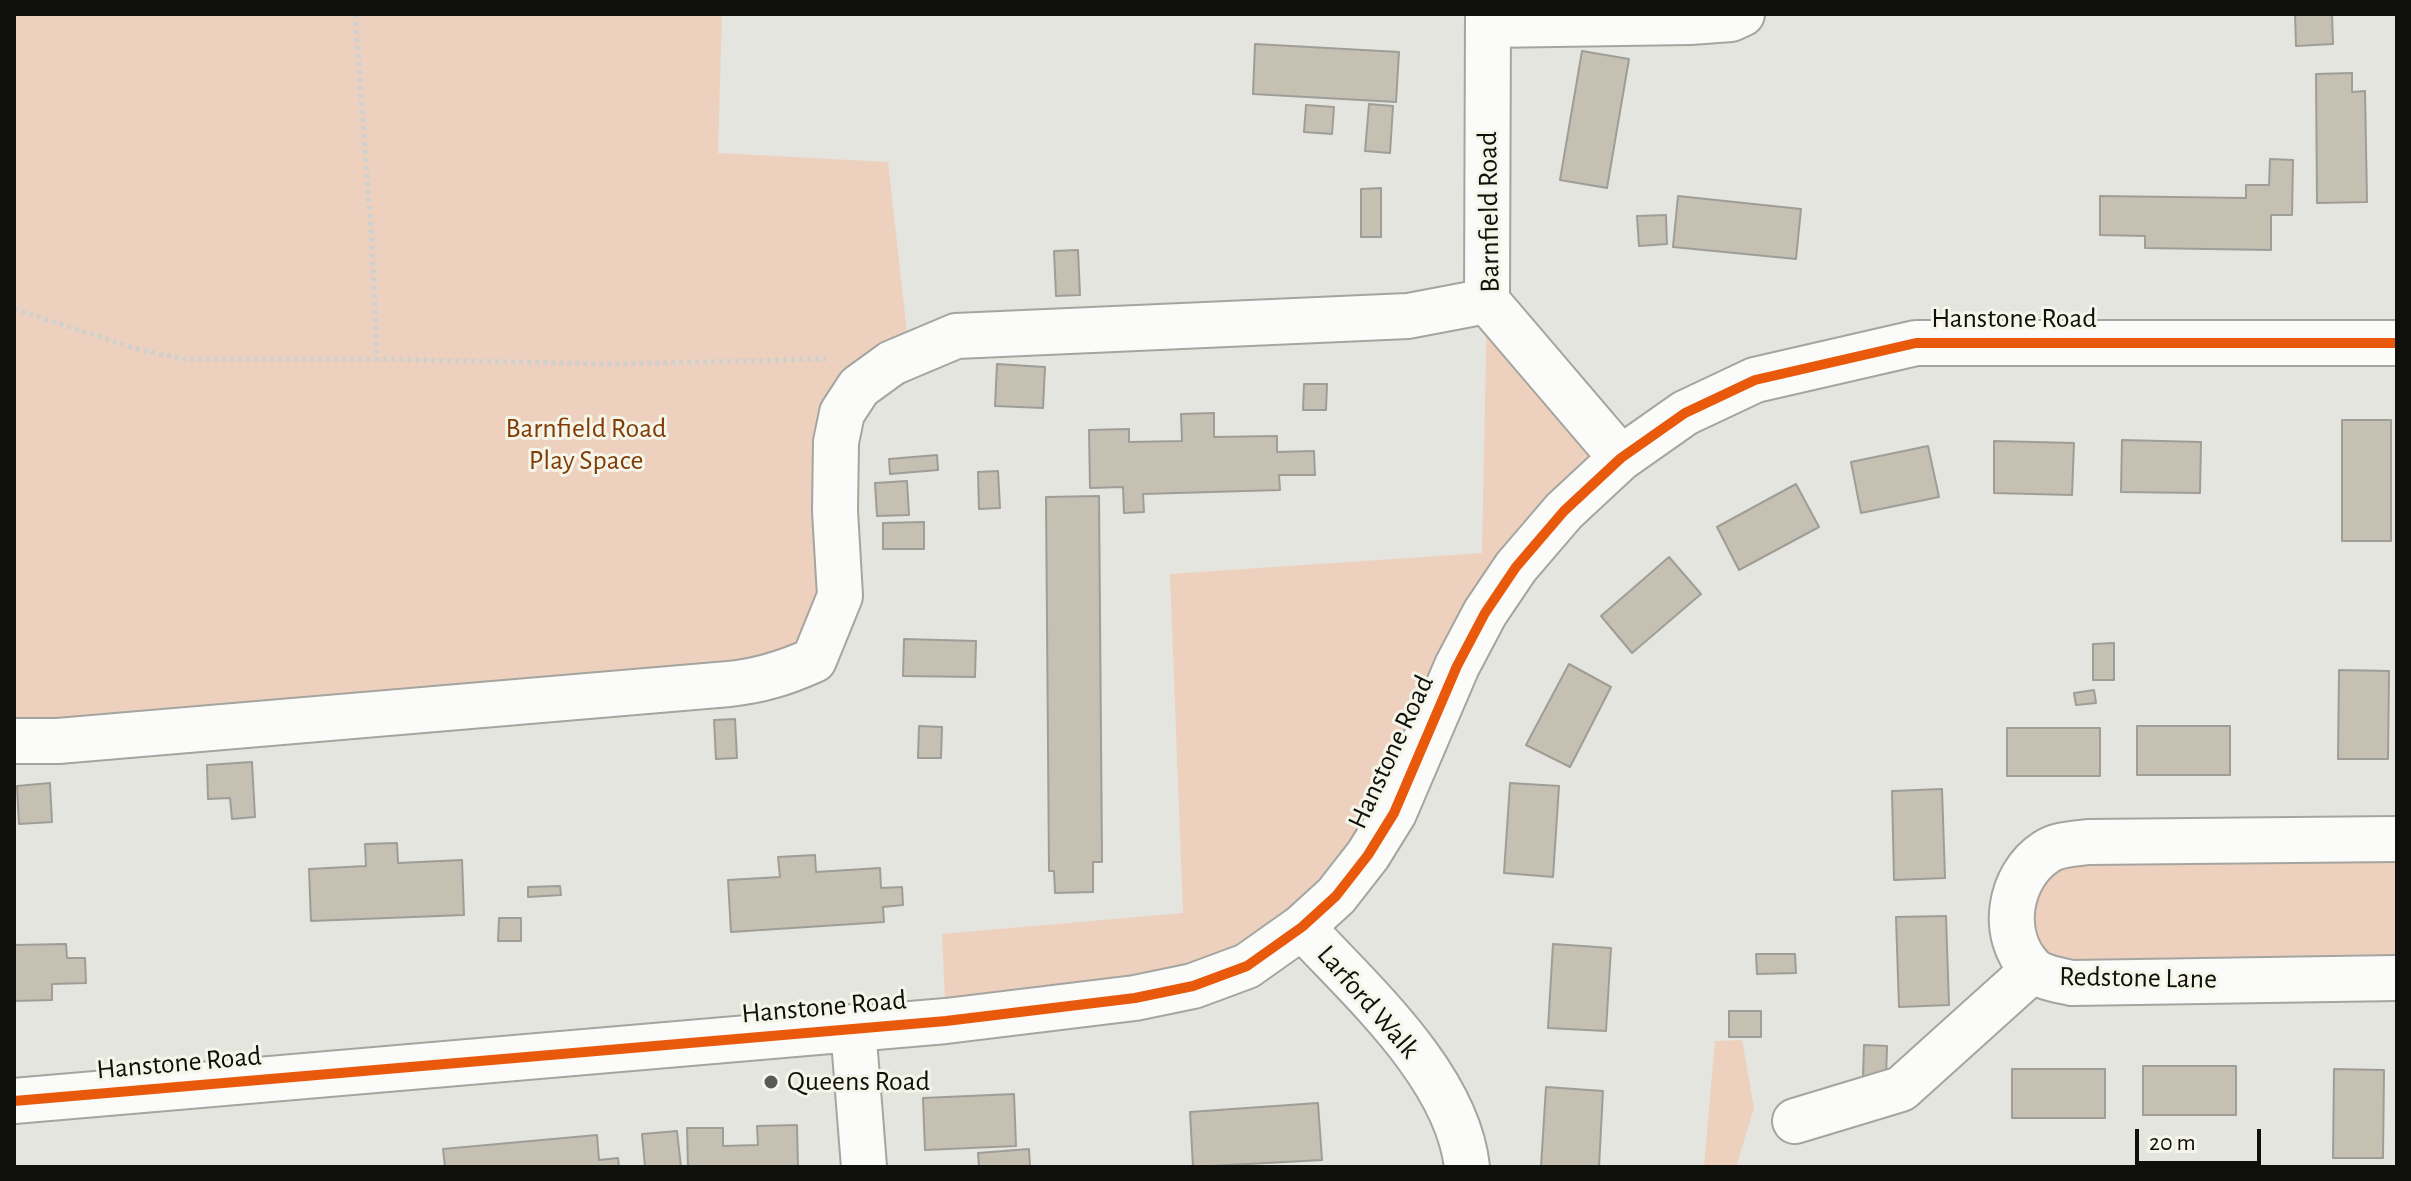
<!DOCTYPE html>
<html>
<head>
<meta charset="utf-8">
<style>
  body { margin:0 }
  #map { position:relative; width:2411px; height:1181px; overflow:hidden; background:#e4e5de; font-family:"Alegreya Sans",sans-serif }
  canvas { display:block }
  .frame { position:absolute; inset:0; border:16px solid #0f0f0b; pointer-events:none }
  .scale { position:absolute; left:2135px; top:1129px; width:126px; height:36px; box-sizing:border-box; border:4px solid #0f0f0b; border-top:0; padding-left:10px; font-size:24px; line-height:28px; white-space:nowrap; color:#0f0f0b; -webkit-text-stroke:6px #f5f5e9; paint-order:stroke }
</style>
</head>
<body>
<div id="map">
<canvas width="2411" height="1181"></canvas>
<div class="frame"></div>
<div class="scale">20 m</div>
</div>
<script>
const c = document.querySelector('canvas').getContext('2d');
c.lineJoin = 'round';
function fill(path, color) { c.fillStyle = color; c.fill(path, 'evenodd'); }
function strokePath(path, color, width, dash) { c.strokeStyle = color; c.lineWidth = width; c.lineCap = dash ? 'butt' : 'round'; c.setLineDash(dash || []); c.stroke(path); }
function drawText(font, color, halo, rows, align = 'center') {
  c.font = font + ' "Alegreya Sans",sans-serif'; c.lineWidth = 6; c.setLineDash([]); c.textBaseline = 'middle'; c.strokeStyle = halo; c.fillStyle = color; for (const [text, x, y, turn = 0] of rows) {
    c.save(); c.translate(x, y); c.rotate((+turn || 0) * Math.PI / 180); c.textAlign = isNaN(turn) ? turn : align; if (halo) c.strokeText(text, 0, 0); c.fillText(text, 0, 0); c.restore();
  }
}
fill(new Path2D(`
  M14 14H722L718 153 888 162 909 351 871 374 812 657 14 741Z
  M1487 301 1621 458 1564 511 1411 777 1277 947 946 1021 942 934 1183 913 1170 574 1482 553Z
  M2397 859V959L2073 964C2027 950 2030 938 2030 895L2051 870 2088 863Z
  M1742 1040 1754 1108 1736 1167H1704L1715 1041Z`), '#edd1be');
const building = new Path2D(`
  M2295 14H2332L2333 44 2296 46Z
  M1255 44 1399 52 1396 102 1253 94Z
  M1582 51 1629 59 1607 188 1560 180Z
  M2352 73V92L2365 91 2367 202 2317 203 2316 74Z
  M1369 104 1393 106 1390 153 1365 151Z
  M1306 105 1334 107 1332 134 1304 132Z
  M2270 159 2293 160 2292 215H2271V250L2145 248V236L2100 235V196L2246 198V185H2269Z
  M1381 188V237H1361V189Z
  M1678 196 1801 209 1796 259 1673 247Z
  M1666 215 1667 244 1639 246 1637 216Z
  M1078 250 1080 295 1056 296 1054 251Z
  M997 364 1045 367 1043 408 995 406Z
  M1304 384H1327L1326 410H1303Z
  M1214 413V437L1277 436V452L1314 451 1315 475H1279L1280 490 1143 494 1144 512 1124 513 1123 487 1090 488 1089 430 1129 429V442L1182 441 1181 414Z
  M2342 420H2391V541H2342Z
  M2122 440 2201 442 2200 493 2121 492Z
  M1994 441 2074 443 2072 495 1994 493Z
  M1928 446 1939 497 1861 513 1851 462Z
  M937 455 938 470 890 474 889 459Z
  M998 471 1000 508 979 509 978 472Z
  M907 481 909 515 877 516 875 483Z
  M1796 484 1819 527 1739 570 1717 527Z
  M1099 496 1102 862H1093V892L1055 893 1054 871H1049L1046 497Z
  M924 522V549H883V523Z
  M1669 557 1701 594 1632 653 1601 616Z
  M904 639 976 641 975 677 903 676Z
  M2114 643V680H2093V644Z
  M1569 664 1611 687 1570 767 1526 745Z
  M2339 670 2389 671 2388 759H2338Z
  M2094 690 2096 703 2076 705 2074 693Z
  M735 719 737 758 716 759 714 720Z
  M919 726 942 727 941 758H918Z
  M2137 726H2230V775H2137Z
  M2007 728H2100V776H2007Z
  M252 762 255 817 232 819 230 798 208 799 207 765Z
  M50 783 52 822 19 824 17 786Z
  M1510 783 1559 786 1553 877 1504 873Z
  M1942 789 1945 878 1894 880 1892 791Z
  M397 843 398 863 462 860 464 915 311 921 309 869 366 866 365 844Z
  M815 855 816 872 880 868 881 888 902 887 903 905 883 907 884 922 731 932 728 880 780 877 778 857Z
  M560 886 561 895 528 897V887Z
  M1946 916 1949 1005 1899 1007 1896 917Z
  M499 918H521V941H498Z
  M66 944 67 958H85L86 983 52 984V1000L14 1001V945Z
  M1553 944 1611 948 1606 1031 1548 1028Z
  M1756 954H1795L1796 973 1757 974Z
  M1729 1011H1761V1037H1729Z
  M1864 1045 1887 1046 1886 1078 1863 1077Z
  M2143 1066H2236V1115H2143Z
  M2012 1069H2105V1118H2012Z
  M2334 1069 2384 1070 2383 1158H2333Z
  M1546 1087 1603 1091 1599 1167H1541Z
  M1014 1094 1016 1146 925 1150 923 1098Z
  M1318 1103 1322 1160 1193 1167 1190 1112Z
  M797 1125 798 1167H688L687 1128H723V1146L758 1145 757 1126Z
  M677 1131 681 1167H645L642 1134Z
  M597 1135 599 1160 618 1158 619 1167H445L443 1149Z
  M1029 1149 1030 1167H979L978 1153Z`);
fill(building, '#c6c0b3');
strokePath(building, '#9e9d98', 2);
const minor = new Path2D(`
  M1488 14 1487 301 1621 458
  M1488 25 1690 22 1731 19 1742 14
  M14 741H58L729 684C760 681 785 673 814 660L840 596 835 511 836 442 842 413 859 387 892 363 956 336 1408 316 1487 301
  M2397 839 2088 842C2075 844 2057 844 2046 852 2009 876 1999 935 2031 968 2041 978 2059 980 2072 983L2397 978
  M1302 927C1362 992 1457 1076 1467 1167
  M853 1027 864 1167
  M14 1101 946 1021 1135 998 1193 986 1247 966 1302 927 1336 896 1368 855 1394 813 1457 666 1485 613 1516 567 1564 511 1621 458 1685 413 1755 380 1916 343H2397
  M1795 1121 1901 1089 2033 970`);
strokePath(minor, '#a5a5a0', 48);
strokePath(new Path2D(`
  M355 14 372 243 377 359 612 364 826 359
  M14 309 140 350 184 359H377`), '#d0d0cd', 5, [4, 4]);
strokePath(minor, '#fbfbfa', 44);
strokePath(new Path2D(`
  M14 1101 946 1021 1135 998 1193 986 1247 966 1302 927 1336 896 1368 855 1394 813 1457 666 1485 613 1516 567 1564 511 1621 458 1685 413 1755 380 1916 343H2397`), '#e8590c', 10);
for (const [x, y, r, color] of [
  [771,1082,8,"#5a5a55"]
]) { const dot = new Path2D(); dot.arc(x, y, r, 0, 2 * Math.PI); c.fillStyle = color; c.fill(dot); strokePath(dot, '#f5f5e9', 3); }
drawText('28px', '#0f0f0b', '#f5f5e9', [
  ["Barnfield Road",1489,212,-91],
  ["Hanstone Road",2014,319],
  ["Hanstone Road",1391,752,-65],
  ["Redstone Lane",2138,978,1],
  ["Larford Walk",1368,1002,49],
  ["Hanstone Road",824,1007,-5],
  ["Hanstone Road",179,1063,-5]
]);
drawText('28px', '#803b07', '#f5f5e9', [
  ["Barnfield Road",586,429],
  ["Play Space",586,461]
]);
drawText('28px', '#0f0f0b', '#f5f5e9', [
  ["Queens Road",787,1082]
], 'left');
</script>
</body>
</html>
